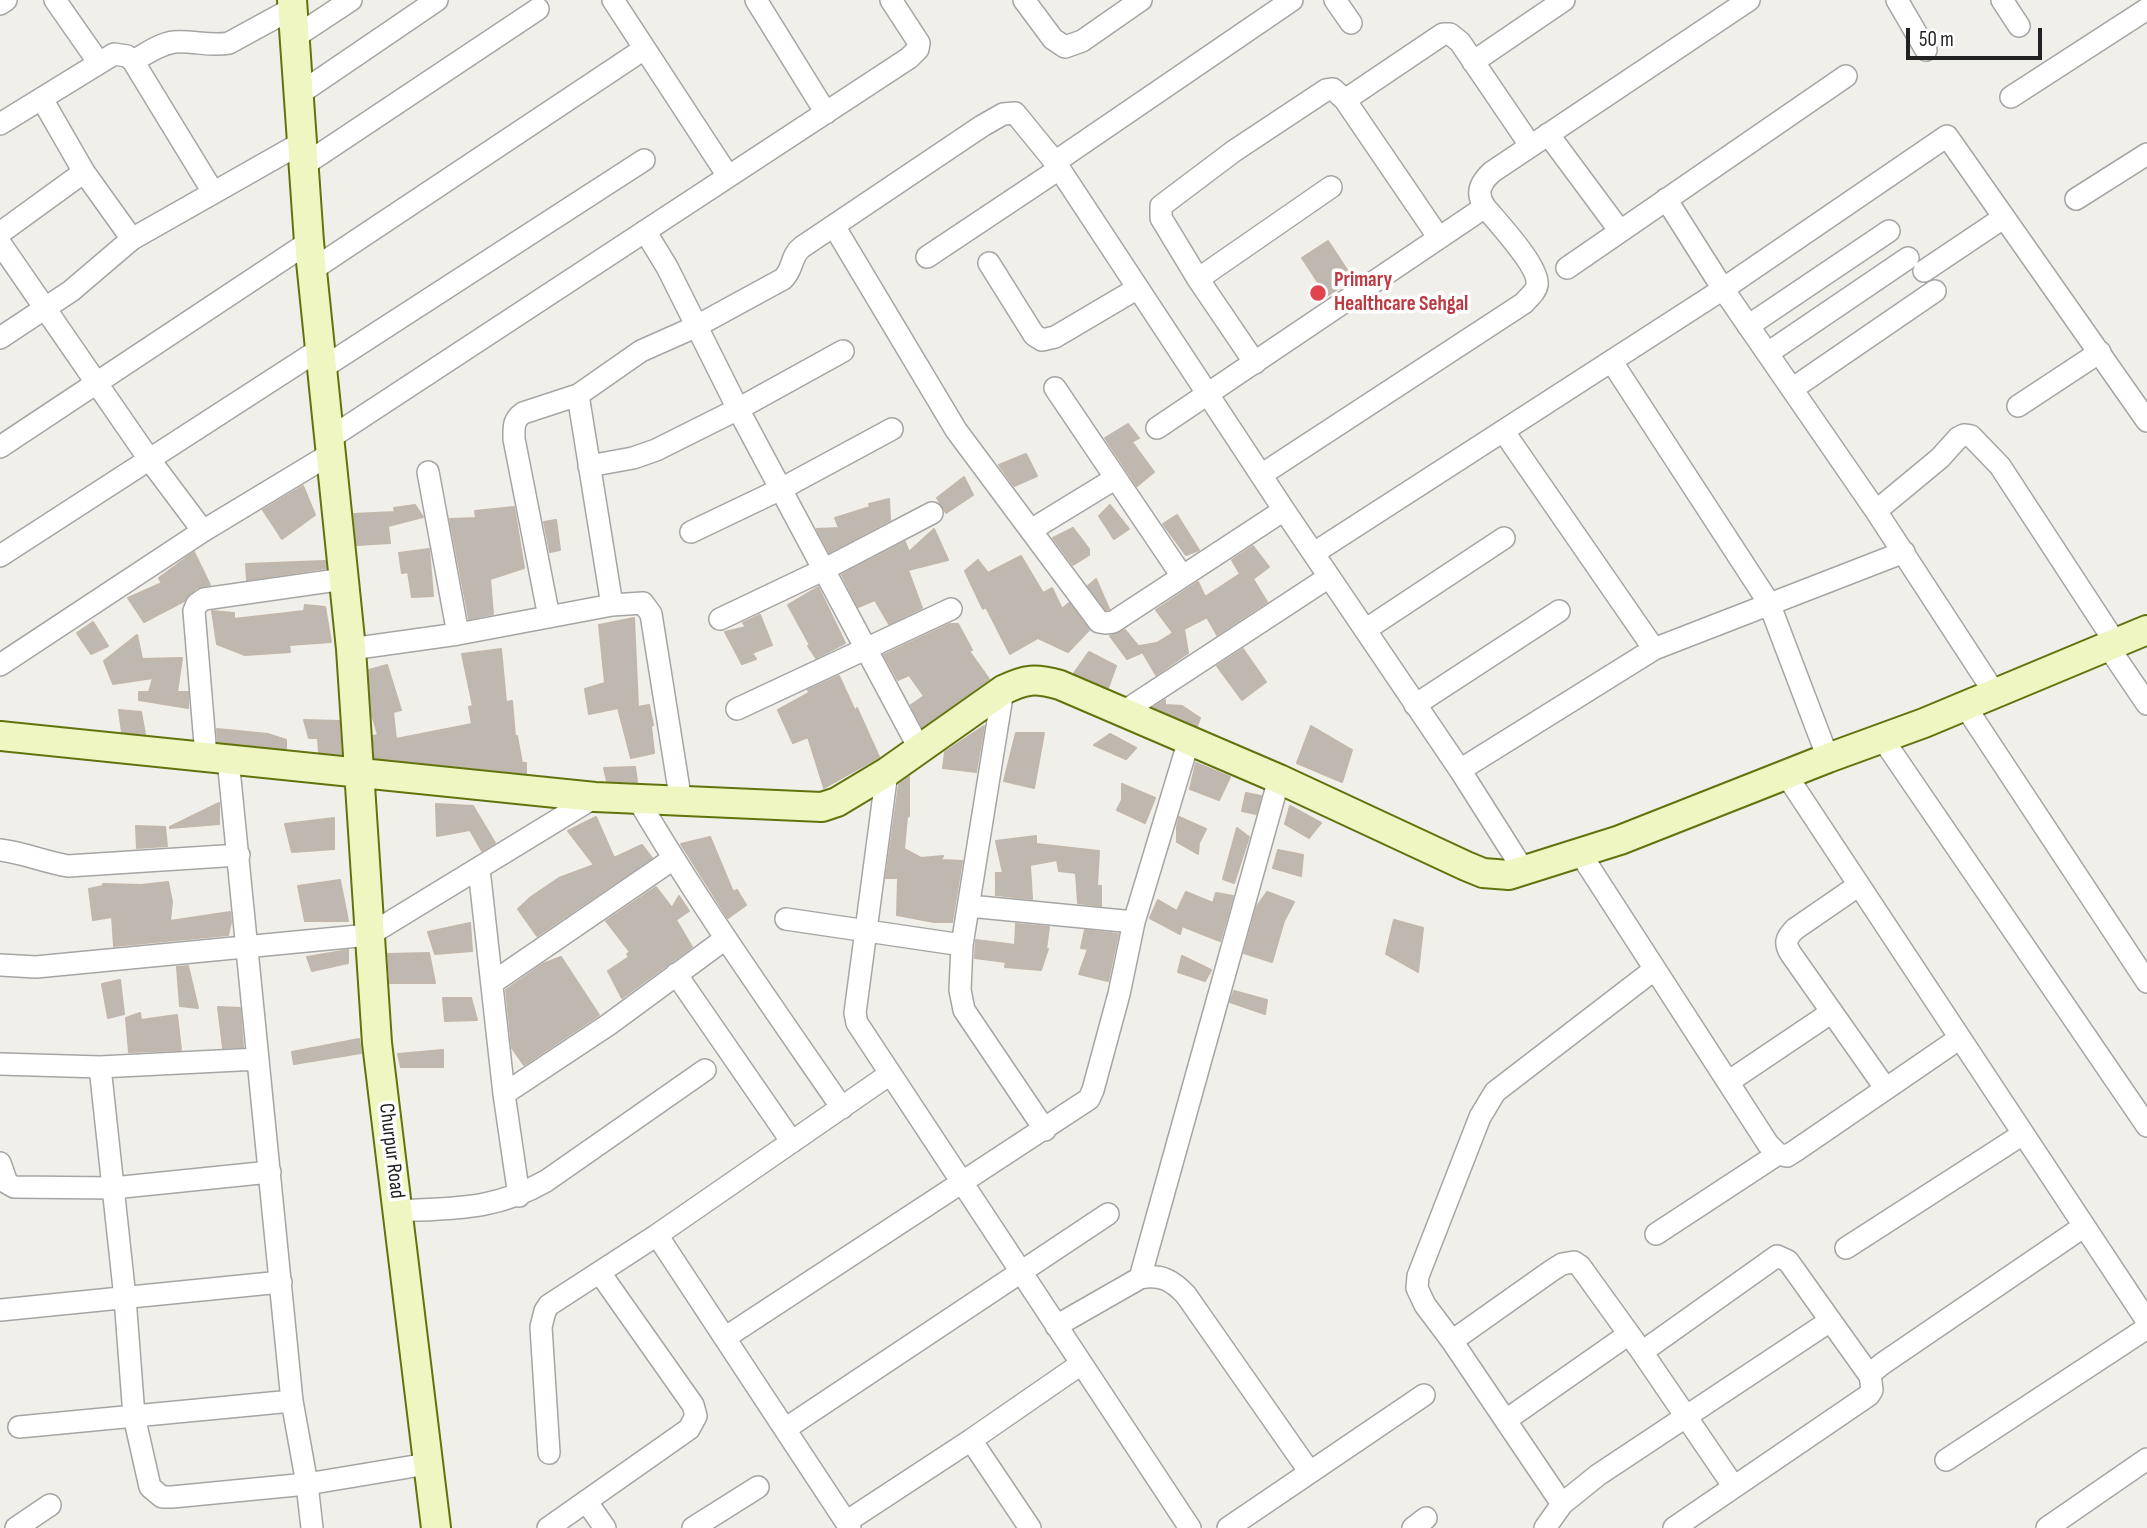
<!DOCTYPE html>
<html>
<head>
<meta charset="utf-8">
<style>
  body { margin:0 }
  #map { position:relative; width:2147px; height:1528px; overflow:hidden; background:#f1efe9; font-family:"Sofia Sans Condensed",sans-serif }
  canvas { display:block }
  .scale { position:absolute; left:1906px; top:28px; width:136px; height:32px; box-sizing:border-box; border:4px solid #212121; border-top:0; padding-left:9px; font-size:21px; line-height:24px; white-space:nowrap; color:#212121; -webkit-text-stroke:5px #fff; paint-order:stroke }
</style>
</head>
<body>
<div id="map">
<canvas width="2147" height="1528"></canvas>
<div class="scale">50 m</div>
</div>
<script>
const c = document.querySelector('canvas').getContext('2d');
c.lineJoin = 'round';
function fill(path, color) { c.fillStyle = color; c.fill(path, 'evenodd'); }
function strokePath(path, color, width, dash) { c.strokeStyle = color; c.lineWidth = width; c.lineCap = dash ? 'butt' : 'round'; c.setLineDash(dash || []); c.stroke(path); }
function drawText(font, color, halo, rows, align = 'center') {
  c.font = font + ' "Sofia Sans Condensed",sans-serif'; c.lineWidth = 7; c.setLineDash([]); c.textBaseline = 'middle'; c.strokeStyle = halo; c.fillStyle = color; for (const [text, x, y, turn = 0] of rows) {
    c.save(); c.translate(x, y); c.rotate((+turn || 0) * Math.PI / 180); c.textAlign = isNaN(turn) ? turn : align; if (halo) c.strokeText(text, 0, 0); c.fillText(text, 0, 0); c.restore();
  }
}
const building = new Path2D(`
  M1328 241 1353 279 1327 296 1302 258Z
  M1128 424 1139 438 1132 442 1154 472 1137 486 1105 438Z
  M1026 454 1037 476 1014 486 999 465Z
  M964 477 973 495 946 513 937 498Z
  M303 486 315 515 282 539 263 510Z
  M889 499 890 520 829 552 817 529 839 528 835 518 870 507 869 504Z
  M415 505 423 517 388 526 390 543 357 545 354 514 395 512 394 508Z
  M1110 505 1129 529 1114 539 1099 516Z
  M514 507 524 568 490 579 493 614 469 619 450 519 476 518 475 511Z
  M1177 515 1199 550 1186 555 1163 524Z
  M556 520 560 550 550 552 544 522Z
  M1073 528 1089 549V555L1073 565 1053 538Z
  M934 529 948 560 908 570 922 608 889 624 875 600 858 607 842 575 905 542 909 552Z
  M1253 546 1269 567 1253 579 1267 602 1217 635 1207 617 1184 629 1188 653 1156 675 1139 646 1157 643 1173 633 1156 610 1198 582 1205 597 1240 574 1232 560Z
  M429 549 433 596 412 597 408 572 402 573 399 553Z
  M194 552 210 585 196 588 184 601 144 622 128 598 162 583 159 578Z
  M1021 556 1043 593 1052 588 1062 609 1069 603 1089 630 1068 652 1038 638 1010 654 986 607 983 609 965 571 978 560 988 573Z
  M325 561 326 568 247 580 246 564Z
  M1096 579 1109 609H1108L1106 610 1088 586Z
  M818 587 845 643 816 658 808 646 810 645 788 605Z
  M305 605 325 607 331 642 289 645 290 652 245 655 217 644 212 611 234 613V619L304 611Z
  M760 615 772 645 752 653 756 659 742 664 725 632 746 627 743 623Z
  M634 618 638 707 649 705 653 725 651 726 654 753 631 758 618 708 589 714 585 689 605 683 599 625Z
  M93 622 108 646 91 654 77 633Z
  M950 624H958L972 650 969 651 989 679 922 727 911 705 924 696 909 675 898 680 884 655Z
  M1125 630 1143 652 1127 659 1110 636Z
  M137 635 142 659 182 658 177 692H188V708L139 700V692H149L153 678 113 684 104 661Z
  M501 649 506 702 512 701 515 736H517L522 763H526V773L375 758 373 736 378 735 372 715 369 670 387 665 401 710 393 712 396 739 472 724 469 707 473 706 462 654Z
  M1243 649 1266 682 1242 700 1217 666Z
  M1089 652 1116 666 1108 688 1074 673Z
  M839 676 855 711 857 708 879 757 824 788 808 737 793 743 778 710 809 693 808 690Z
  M1165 700V705L1182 706 1200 718 1197 726 1154 707Z
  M119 710 141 712 145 734 122 732Z
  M304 720 339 721 341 754 319 752 318 738H309Z
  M984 726 976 772 943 768 945 752Z
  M1311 726 1352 750 1342 782 1297 763Z
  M217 729 268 734 286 740V749L218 742Z
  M1016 733H1044L1034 788 1004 781Z
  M1110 734 1136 748 1126 759 1094 745Z
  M1196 763 1230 777 1219 800 1190 789Z
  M635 767 637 782 607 781 604 768Z
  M909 777V816L907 817 904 849 921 858 943 856 941 860 962 861 952 922H934L897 915 898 878H886L899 784Z
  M1122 784 1155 798 1145 823 1117 810 1122 800Z
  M1246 793 1261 796 1256 814 1242 811Z
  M219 803V824L170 828V827Z
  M436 804 473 806 495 843 482 851 470 830 437 836Z
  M1290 806 1321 823 1309 838 1285 824Z
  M596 817 614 858 642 845 652 858 537 936 518 909 531 897 559 878 594 865 568 831Z
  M1179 817 1206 829 1199 843 1198 854 1177 842V827Z
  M334 818V849L292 852 285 824Z
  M136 826 165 827 167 846 137 848Z
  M1237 828 1249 837 1234 883 1223 879Z
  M1036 836V844L1099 851 1097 886H1101V906L1078 903 1076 873 1059 871 1057 860 1030 865 1032 899 996 895V873H1003L996 841Z
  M710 837 733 892 737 890 746 905 728 918 681 844Z
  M1278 850 1303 855 1301 876 1273 868Z
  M340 880 348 921H305L298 886Z
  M168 882 172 902 170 921 230 912 231 922 228 935 114 946 112 917 93 920 89 889 103 886V884L141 885Z
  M656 887 672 908 679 896 689 911 676 920 692 947 622 998 608 971 629 957 627 954 630 952 606 921Z
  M1186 892 1213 903 1216 893 1233 896 1220 941 1182 926 1180 934 1150 918 1158 900 1177 911Z
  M1267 892 1294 902 1284 921 1272 962 1244 953 1257 906Z
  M1394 920 1423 928 1418 972 1386 954Z
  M470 923 472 951 435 954 428 932Z
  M1016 924 1049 927 1046 949H1048L1041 970 1005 967 1006 962 975 958 976 940 1015 945Z
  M1085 930 1118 934 1108 981 1079 974 1088 949 1081 948Z
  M348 950V963L312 971 307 957Z
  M429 953 435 983H390L388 954Z
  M1182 956 1211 970 1205 981 1178 972Z
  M561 957 599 1015 524 1065 512 1048 506 990 543 964Z
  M188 966 198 1008 180 1006 177 967Z
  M120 980 124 1014 108 1018 102 984Z
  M1234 991 1267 1000 1265 1014 1230 1002Z
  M443 998H471L477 1020 445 1021Z
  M218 1007 240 1008 243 1047 223 1048Z
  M140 1013 141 1020 177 1015 181 1050 129 1052 126 1018Z
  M359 1039 361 1053 294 1064 292 1052Z
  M443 1050V1067H401L398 1054Z`);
fill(building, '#beb8b1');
strokePath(building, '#c1b7ac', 2);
const street = new Path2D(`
  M55 0 99 63
  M613 0 728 176
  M756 0 826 113
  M1024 0 1053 39 1065 47 1082 41 1141 0
  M1335 0 1351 23
  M1897 0 1926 50
  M2002 0 2019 26
  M0 4 6 0
  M295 37 351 0
  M133 61C146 54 159 44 174 42 192 40 211 47 229 43L293 8
  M1473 62 1564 0
  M299 94 437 0
  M2011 97 2147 9
  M42 99 84 172 132 239
  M0 124 114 54 127 56 133 61 213 192
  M1548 134 1620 231
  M1055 162 1292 0
  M304 165 538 9
  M1666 199 1723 289 1947 136 2147 421
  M2076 199 2147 154
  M1485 207C1475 193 1481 182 1492 172L1749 0
  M834 226 956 430 1099 622 1105 623 1113 622 1284 510
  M645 231 667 267 738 409 919 748
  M0 233 84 172
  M1439 238 1345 100 1434 40 1443 34H1450L1460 42 1530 145
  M0 243 149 459 203 531
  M927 257 1059 169
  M989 263 1034 335 1042 340 1055 337 1138 288
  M1567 268 1846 76
  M312 270 644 49
  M1924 271 2003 218
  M1198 279 1331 187
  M1748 326 1889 231
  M0 338 71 291 132 239 303 142
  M1768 353 1908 258
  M1612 362 1769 603 1828 758
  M1255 363 1198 279 1161 218V206L1234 151 1326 90 1333 89 1345 100
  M321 369 644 160
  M1055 388 1182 576
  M1792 389 1935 291
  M578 395 612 605
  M2018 406 2100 352
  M1157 428 1485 207C1497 222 1540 267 1537 285 1536 292 1528 298 1524 303L1261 475
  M1504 432 1654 649
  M330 438 909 58 918 49 919 43 891 0
  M0 447 309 242
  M589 466 633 458 656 450 738 409 843 351
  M428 472 458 634
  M1876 511 1940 458 1958 438 1964 435 1971 436 2000 466 2115 642
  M1031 530 1116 478
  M691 532 781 489 892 429
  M1314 553 1723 289 1876 511 1994 692
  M0 556 320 349
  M549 617 514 439C514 427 513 420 523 413L578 395 641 351 695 327 783 279C794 269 790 256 802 247L982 126 1003 114 1015 113 1055 162 1284 510 1460 770 1524 871
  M720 619 823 570 932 513
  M1365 630 1504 538
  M2107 645 2147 704
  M351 649 458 634 612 605 643 603 651 614 681 802
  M0 665 203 531 332 453
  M1003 690 962 945 960 990 964 1010 1045 1130
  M1415 705 1559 611
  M1965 706 2147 982
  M737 709 951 609
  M1123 712 1329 577
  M1882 738 2147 1126
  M206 756 194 611 197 604 204 599 344 579
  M228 759 292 1401 307 1484 312 1528
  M1460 770 1654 649 1904 552
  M887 772 855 1013 857 1023 1190 1528
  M1787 776 2147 1321
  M637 798C700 905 772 1006 842 1108
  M0 850C24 853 45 862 68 866L239 855
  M1580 853 1768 1144 1778 1154 1787 1156 1795 1151 1960 1038
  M479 869 504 1094 519 1196
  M1859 885 1795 929C1786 938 1784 943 1791 954L1886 1089
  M969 906 1134 922
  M786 919 962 945
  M0 965 36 967 369 935 595 797
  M676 974 792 1142
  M492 983 673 859
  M0 1064 100 1067 258 1059
  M100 1067 125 1298 134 1416 150 1487 162 1497H172L307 1484 427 1464
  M1728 1082 1832 1012
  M504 1094 608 1025 725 939
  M0 1163 7 1183 14 1187 113 1188 270 1172
  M398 1211C456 1208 495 1210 546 1181L705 1070
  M1656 1234 1778 1154
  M657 1235 850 1528
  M1846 1248 2023 1134
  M1140 1278 1279 779
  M0 1310 281 1282
  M1056 1326 1140 1278C1161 1274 1172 1280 1186 1295L1309 1471
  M726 1337 1089 1099 1093 1090 1119 994 1134 922 1189 740
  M1452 1341 1551 1271 1562 1264 1574 1262 1580 1266 1642 1352 1734 1487
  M1642 1352 1777 1256 1788 1261 1870 1376
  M1506 1420 1629 1334
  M19 1427 292 1401
  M785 1429 1108 1214
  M971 1440 1030 1528
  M549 1453 541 1327 545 1311 549 1305 657 1235 890 1074
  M1946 1460 2147 1328
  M586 1501 605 1528
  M1562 1504 1452 1341 1425 1305 1417 1288 1418 1276 1480 1117 1495 1092 1655 969
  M846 1522 971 1440 1081 1364
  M16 1528 50 1505
  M548 1528 689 1429 696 1416 693 1405 600 1273
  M693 1528 758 1487
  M1228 1528 1424 1395
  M1413 1528 1426 1518
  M1545 1528 1562 1504 1598 1475 1830 1321
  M1674 1528 1869 1395 1872 1390 1870 1374 1882 1364 2083 1227
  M2047 1528 2147 1459`);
const secondary = new Path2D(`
  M292 0 309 242 351 649 377 1043 436 1528
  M0 736 595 797 822 807 837 802 887 772 1003 690C1026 679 1035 678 1060 685L1279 779 1466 866 1483 873 1509 875 1620 840 1828 758 1924 723 2147 630`);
strokePath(street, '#a5a5a5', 24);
strokePath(secondary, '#60730d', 32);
strokePath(street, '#fff', 21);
strokePath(secondary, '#eff6c2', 28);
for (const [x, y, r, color] of [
  [1318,293,9,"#e0444e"]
]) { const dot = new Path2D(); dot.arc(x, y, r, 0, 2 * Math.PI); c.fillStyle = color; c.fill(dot); strokePath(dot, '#fff', 2.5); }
drawText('bold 21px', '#be3a42', '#fff', [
  ["Primary",1334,281],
  ["Healthcare Sehgal",1334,305]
], 'left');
drawText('21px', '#212121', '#fff', [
  ["Churpur Road",391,1151,83]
]);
</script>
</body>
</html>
